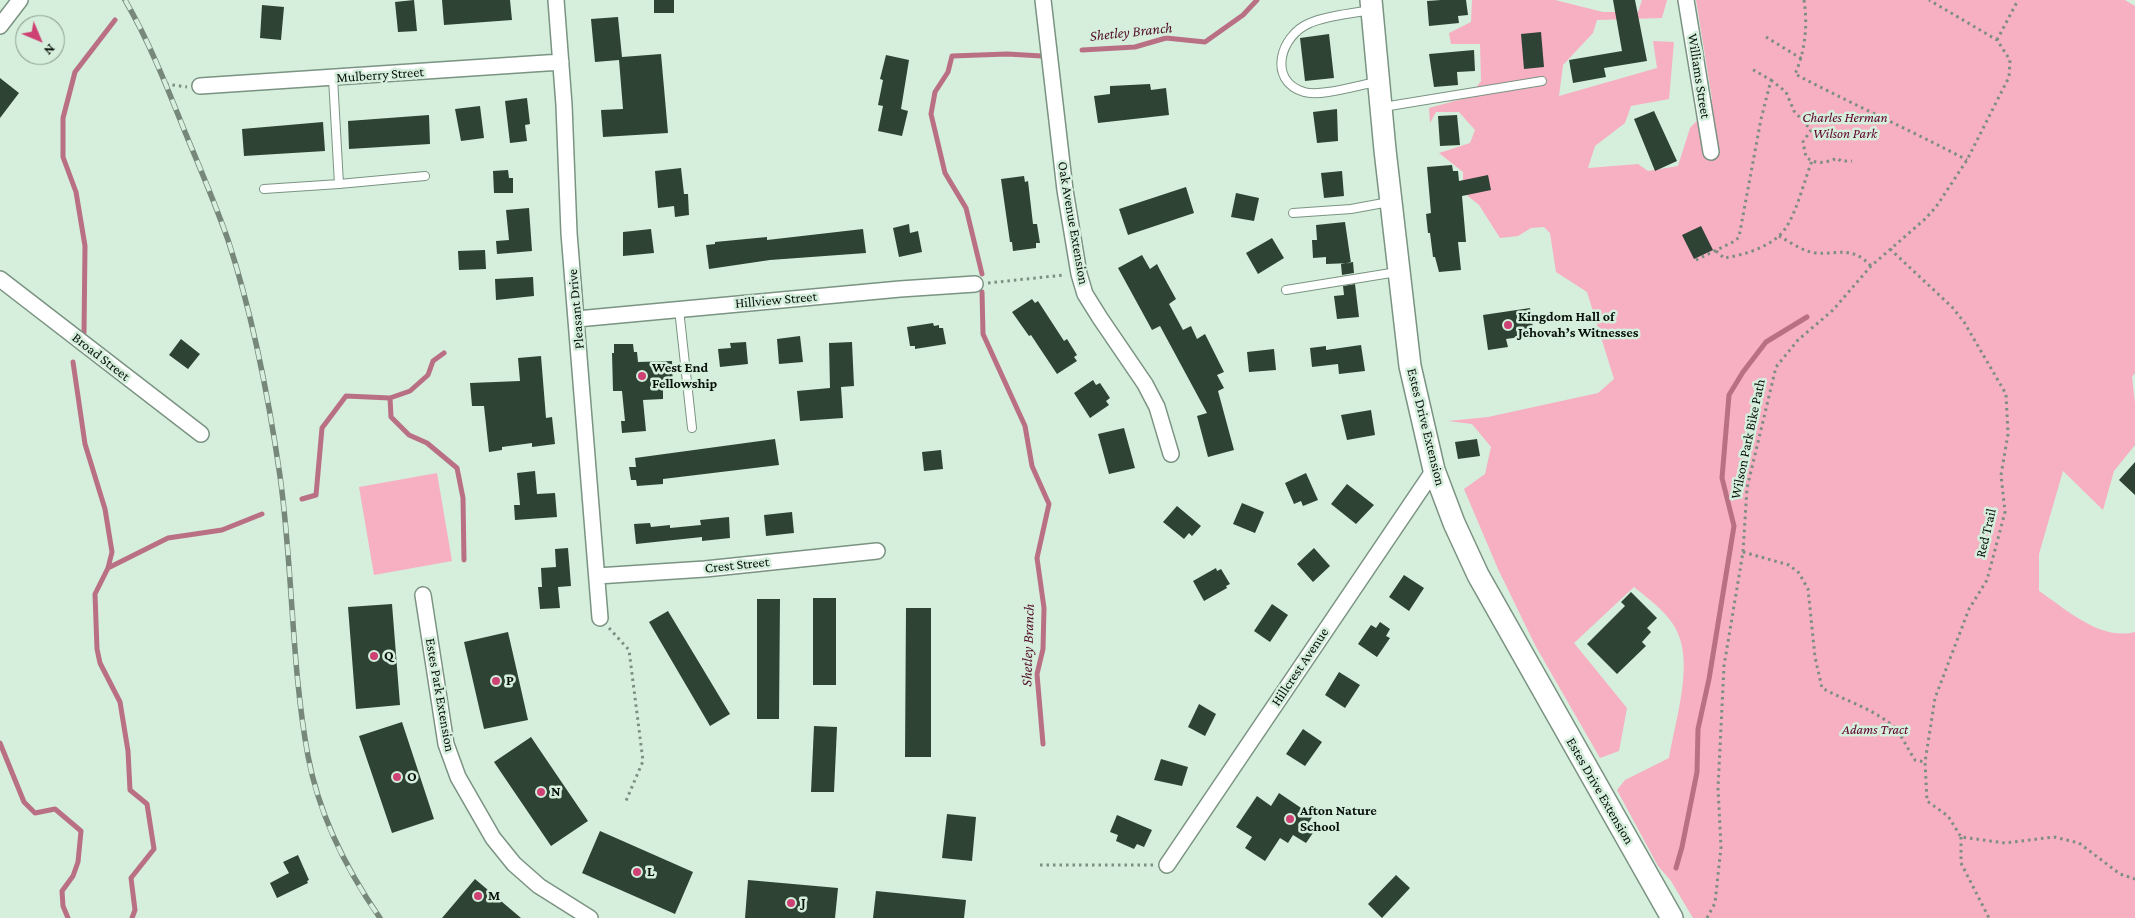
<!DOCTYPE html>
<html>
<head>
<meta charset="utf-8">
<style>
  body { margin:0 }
  #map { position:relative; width:2135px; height:918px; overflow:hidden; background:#d5efdc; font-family:"Crimson Pro",serif }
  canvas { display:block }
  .north { position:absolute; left:15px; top:15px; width:50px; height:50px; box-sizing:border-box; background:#d5efdc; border:1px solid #839688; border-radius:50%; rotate:135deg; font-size:14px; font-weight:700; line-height:20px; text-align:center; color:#09110b }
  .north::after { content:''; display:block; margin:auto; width:18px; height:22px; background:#cd4174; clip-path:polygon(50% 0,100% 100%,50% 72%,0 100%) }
</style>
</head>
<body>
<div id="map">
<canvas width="2135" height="918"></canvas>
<div class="north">N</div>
</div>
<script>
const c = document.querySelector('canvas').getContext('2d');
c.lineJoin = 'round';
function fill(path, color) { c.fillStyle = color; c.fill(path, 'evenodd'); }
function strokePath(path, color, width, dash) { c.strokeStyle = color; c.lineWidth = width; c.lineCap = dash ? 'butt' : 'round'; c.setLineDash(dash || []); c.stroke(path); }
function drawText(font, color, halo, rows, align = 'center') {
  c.font = font + ' "Crimson Pro",serif'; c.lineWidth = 5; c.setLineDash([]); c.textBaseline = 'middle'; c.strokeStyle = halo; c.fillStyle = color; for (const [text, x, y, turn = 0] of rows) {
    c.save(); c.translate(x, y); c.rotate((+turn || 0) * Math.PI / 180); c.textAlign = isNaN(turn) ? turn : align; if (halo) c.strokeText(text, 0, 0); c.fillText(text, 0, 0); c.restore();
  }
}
fill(new Path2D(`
  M1472 0H1555L1603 12H1638L1642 0H1667L1662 18 1597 20 1593 33 1563 65 1559 96 1657 68 1653 41 1674 42 1669 99 1631 106 1625 123 1595 146 1588 168 1638 164 1648 171 1678 166 1690 128 1708 109 1712 99 1696 0H2125L2135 6V373L2132 377 2135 403V445L2114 471 2103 510 2063 471 2039 554V591C2066 609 2100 641 2135 632V918H1693L1671 881 1658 866 1617 790 1625 780 1669 758C1675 723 1691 672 1680 639 1674 617 1651 601 1634 587L1574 643 1627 708 1619 751 1600 758 1535 645 1498 569 1464 489 1485 474 1491 447 1472 424 1448 421 1488 417 1598 393 1614 379 1587 292 1556 272 1550 233 1544 227 1531 228 1518 236 1500 238 1479 205 1463 192V172L1439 153 1470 143 1475 130 1459 112H1436L1430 123 1429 108 1469 97 1481 81 1480 44H1451L1449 33 1471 22Z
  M437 473 452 561 374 575 359 487Z`), '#f7afc2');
strokePath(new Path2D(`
  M1082 50 1135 47 1166 38 1205 42 1243 15 1257 0
  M982 274 966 208 945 173 931 114 935 92 948 72 952 56 1007 54 1042 56
  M982 292 983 334 1025 426 1032 466 1049 504 1037 558 1044 608 1043 649 1037 674 1043 744
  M84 333 85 246 76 192 63 157V118L75 72 115 20
  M73 362 85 444 105 509 112 552 108 568 95 594 97 649 100 663 120 702 128 751 130 790 147 804 154 849 131 878 135 910 132 918
  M390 398 391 417 409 435 427 443 457 468 463 498 464 560
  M302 499 316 495 322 428 346 396 390 398 410 391 428 375 433 361 444 353
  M108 568 168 538 222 530 262 514
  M0 743 24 802 35 813 55 809 81 831 78 862 73 876 62 891 63 906 68 918
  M1676 868 1682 847 1697 772 1698 729 1709 679 1734 526 1722 478 1729 395 1743 372 1766 342 1807 317`), '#ba7084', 5);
fill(new Path2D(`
  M414 0 417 31 398 32 395 2Z
  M442 0H510L512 20 444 25Z
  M654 0H674V13H654Z
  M1441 0H1466L1468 15 1458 16 1459 23 1429 26 1427 1Z
  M1613 0H1635L1647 61 1604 68 1606 77 1573 83 1569 60 1622 51Z
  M262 5 284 7 281 40 260 38Z
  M618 17 622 57 661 54 668 133 603 137 601 110 623 109 619 60 595 62 591 19Z
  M1541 32 1544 67 1524 69 1521 34Z
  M1329 34 1334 78 1305 81 1300 38Z
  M1474 50 1475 71 1457 72 1458 85 1434 87 1429 54Z
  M886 55 909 60 901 109 908 111 902 136 878 131 883 106 878 105 883 80 880 79Z
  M0 78 19 93 0 118Z
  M1150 84 1151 90 1166 88 1169 115 1098 123 1094 96 1110 94V86Z
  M527 98 530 124 525 125 527 141 510 143 505 101Z
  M480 106 484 138 461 141 455 109Z
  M1337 109 1338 141 1317 143 1313 112Z
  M1654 111 1677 161 1655 171 1634 119Z
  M429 115 430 144 349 149 348 121Z
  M1457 115 1460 145 1440 146 1438 116Z
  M323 122 325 151 244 156 242 129Z
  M1452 165 1453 171H1458L1459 181 1488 175 1491 190 1462 196 1466 242H1458L1461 270 1439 272 1435 257H1433L1430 233H1428L1426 214 1431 213 1427 167Z
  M681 168 684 194H688L689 215 675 217 674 206 658 208 655 171Z
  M508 170 509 178H513V193H494L493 171Z
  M1342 171 1344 196 1324 198 1321 173Z
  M1024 176 1025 182 1028 181 1033 224H1037L1040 243H1036V248L1013 251 1012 242H1010L1001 179Z
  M1186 187 1194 213 1128 235 1119 209Z
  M1236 193 1259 198 1254 221 1231 217Z
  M529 208 532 251 497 254 496 241 509 240 506 210Z
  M1345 222 1351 263 1326 264V257L1313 258 1312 240H1317L1316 225Z
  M909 224 910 233 918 231 922 252 899 257 893 228Z
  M1701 226 1713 250 1694 259 1682 235Z
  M651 229 654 253 623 256V232Z
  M863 229 866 253 770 260 709 269 706 245 715 244V242L767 237V240Z
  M1272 238 1284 258 1258 274 1246 253Z
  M485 250 486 269 459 270 458 251Z
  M1142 255 1150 269 1157 264 1160 270 1176 299 1169 304 1183 330 1191 326 1197 339 1205 334 1224 372 1217 375 1224 388 1218 391 1234 450 1208 457 1197 416 1207 413 1160 326 1152 330 1118 268Z
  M1353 262 1354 273 1342 275 1341 264Z
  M533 277 534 296 496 300 495 279Z
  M1355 284 1359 317 1337 319 1334 296 1344 295 1343 286Z
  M1032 299 1035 303 1038 301 1064 341 1067 339 1077 355 1074 357 1077 361 1057 374 1031 335 1029 336 1012 312Z
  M1530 308 1534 335 1506 339 1508 347 1488 350 1483 315Z
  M933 323 934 326 939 325V328H943L946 344 915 349V346H910L907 327Z
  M800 336 803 362 779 364 777 339Z
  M181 339 200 354 188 369 169 355Z
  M746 342 748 364 720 367 718 349 731 348 730 343Z
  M852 342 854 386 841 387 843 418 800 421 797 391 830 388 829 343Z
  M614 344H633L634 352H637L638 362 672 361 673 389H663V399L643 400 646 431 622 433 621 421H625L622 391H613L612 353H614Z
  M1361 345 1365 371 1339 374 1338 364 1312 367 1310 348 1326 346V350Z
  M1274 349 1276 370 1249 372 1247 352Z
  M541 356 546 418 552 417 555 444 532 447V443L502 447V450L489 452 484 406H472L470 383 520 381 518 358Z
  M1093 380 1096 385 1100 383 1110 398 1106 401 1109 405 1090 418 1074 393Z
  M1371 410 1375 435 1347 440 1341 415Z
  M1124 428 1135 468 1109 474 1098 434Z
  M775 439 779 465 663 479V484L637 486 636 480H631L629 467H636L635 458Z
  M1477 439 1480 456 1458 459 1455 442Z
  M941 450 943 469 924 471 922 452Z
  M2135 462V495L2119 480Z
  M535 471 537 494 555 493 557 517 515 520 514 505H520L517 473Z
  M1306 473 1318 500 1303 506 1301 501 1294 504 1285 483Z
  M1347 484 1374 505 1356 524 1331 504Z
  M1242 503 1264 512 1255 533 1233 524Z
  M1177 506 1201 526 1192 536 1189 533 1184 539 1163 522Z
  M792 512 794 533 766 536 764 515Z
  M729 517 730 538 702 541V537L636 544 634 524 650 523 651 527 670 525V528L701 525 700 520Z
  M568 548 571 586 558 587 560 608 540 609 538 587H542L541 568 556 567 555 549Z
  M1314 548 1330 566 1313 582 1297 564Z
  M1216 568 1217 571 1221 569 1230 584 1226 586 1227 588 1204 601 1193 581Z
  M1404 575 1424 588 1409 611 1389 597Z
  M1631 592 1657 618 1647 628 1651 632 1642 642 1646 646 1617 674 1587 644 1625 606 1621 602Z
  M813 598H836V685H813Z
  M757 599H780L779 719H757Z
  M392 604 400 705 356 709 348 607Z
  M1272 604 1288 615 1270 642 1254 631Z
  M906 608H931V757H905Z
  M668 611 730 714 710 726 649 622Z
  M1380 622 1390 629 1386 636 1390 638 1377 657 1358 644 1371 625 1376 628Z
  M508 632 528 720 484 729 464 642Z
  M1339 672 1360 685 1345 708 1325 695Z
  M1199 704 1216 714 1205 736 1188 727Z
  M402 722 434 819 392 833 359 736Z
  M814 726 837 727 834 792H811Z
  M1303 729 1322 742 1305 766 1286 754Z
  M531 737 588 821 551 846 494 762Z
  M1161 759 1188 767 1182 786 1154 780Z
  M1279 793 1313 816 1307 825 1315 830 1306 843 1293 835 1288 843 1280 838 1265 861 1245 848 1252 837 1236 827 1257 796 1271 806Z
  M947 814 976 817 972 861 942 858Z
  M1117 815 1152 830 1144 847 1137 844 1134 849 1116 841 1118 835 1110 832Z
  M600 831 693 872 675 914 582 873Z
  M298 855 309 880 307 881 308 883 277 898 270 883 289 873 283 862Z
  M1396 875 1410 888 1382 918 1368 904Z
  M475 879 521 918H442Z
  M748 880 838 888 835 918H745Z
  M876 891 966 900 964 918H873Z`), '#2e4334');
const lane = new Path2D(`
  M1370 10C1351 14 1328 15 1310 23 1280 35 1267 81 1304 92 1321 97 1358 85 1377 82
  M333 78 339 184 425 176
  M1383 107 1542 81
  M264 189 339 184
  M1293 213 1351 209 1389 202
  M1286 290 1397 272
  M679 309 692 428`);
const street = new Path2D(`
  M556 0 564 105 569 233 600 618
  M1043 0 1065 190 1079 274 1085 294 1100 318 1145 384 1157 407 1171 454
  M1686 0 1711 152
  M0 26 20 0
  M200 86 561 62
  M0 279 201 434
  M577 319 900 289 975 284
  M597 576 705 569 877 551
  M423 595 446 744 458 777 493 838 514 864 539 886 590 918
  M1167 865 1434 470`);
const secondary = new Path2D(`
  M1371 0 1385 150 1410 366 1434 470 1454 523 1478 575 1672 918`);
strokePath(lane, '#7b9382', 10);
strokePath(street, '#7b9382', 18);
strokePath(secondary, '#7b9382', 24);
strokePath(new Path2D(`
  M1804 0C1808 25 1805 52 1795 74 1850 103 1910 130 1967 160
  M1766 37 1802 59
  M1997 40 2018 0
  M1771 80 1786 92 1794 111 1811 130 1803 142 1806 157C1816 165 1826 163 1837 158L1841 161H1852
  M166 84 187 87
  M1779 236C1790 242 1802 251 1815 253 1839 255 1851 245 1871 266
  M1890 249 1952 307 1964 322 2006 394 2008 434 2001 475 2005 512 1987 580 1969 609 1935 698 1925 762 1927 801 1948 816 1961 837 2005 843 2054 837 2079 843 2120 874 2135 879
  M1716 251 1724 258C1744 255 1772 247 1785 229 1797 212 1804 181 1812 161
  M1696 260 1735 241 1739 237 1761 119 1771 80 1750 68
  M988 283 1064 275
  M1743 552 1789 565 1799 573 1808 589 1815 657 1822 688C1846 701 1874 709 1894 727 1902 735 1908 750 1915 760L1925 762
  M609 628 629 650 643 761 626 801
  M1961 837V863L1989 918
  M1040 865H1154
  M1707 918 1715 903 1721 847 1718 788 1724 666 1743 552 1747 488 1776 367 1798 340 1833 310 1871 266 1924 220 1936 207 1967 160 2009 77 2010 60 1997 40 1929 0`), '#7c8e81', 3, [2.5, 4]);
strokePath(lane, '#fff', 8);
strokePath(street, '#fff', 15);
strokePath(secondary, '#fff', 21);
const rail = new Path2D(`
  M125 0C149 41 167 87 185 132 200 168 215 203 228 240 252 313 269 400 280 476 293 569 291 664 308 756 319 815 346 869 380 918`);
strokePath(rail, '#77887b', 5.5);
strokePath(rail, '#d5efdc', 4, [11]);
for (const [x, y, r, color] of [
  [1508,325,5,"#cd4174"],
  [642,376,5,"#cd4174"],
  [374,656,5,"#cd4174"],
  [496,681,5,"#cd4174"],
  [397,777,5,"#cd4174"],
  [541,792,5,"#cd4174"],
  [1290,819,5,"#cd4174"],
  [637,872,5,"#cd4174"],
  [478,896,5,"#cd4174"],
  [791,903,5,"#cd4174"]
]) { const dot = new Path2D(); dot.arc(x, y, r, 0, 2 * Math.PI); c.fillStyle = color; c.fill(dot); strokePath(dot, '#d5efdc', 2); }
drawText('14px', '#09110b', '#d5efdc', [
  ["Mulberry Street",380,75,-4],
  ["Williams Street",1699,76,81],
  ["Oak Avenue Extension",1073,223,80],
  ["Hillview Street",776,300,-5],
  ["Pleasant Drive",576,309,-95],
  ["Broad Street",101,357,38],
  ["Estes Drive Extension",1426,427,76],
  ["Wilson Park Bike Path",1748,439,-78],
  ["Red Trail",1986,533,-77],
  ["Crest Street",737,565,-6],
  ["Hillcrest Avenue",1300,667,-56],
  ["Estes Park Extension",440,695,80],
  ["Estes Drive Extension",1600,791,60]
]);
drawText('italic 14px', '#5f002c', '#d5efdc', [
  ["Charles Herman",1845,118],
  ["Wilson Park",1845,134],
  ["Adams Tract",1875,730]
]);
drawText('bold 14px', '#09110b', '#d5efdc', [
  ["Kingdom Hall of",1518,317],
  ["Jehovah’s Witnesses",1518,333],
  ["West End",652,368],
  ["Fellowship",652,384],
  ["Q",384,656],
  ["P",506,681],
  ["O",407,777],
  ["N",551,792],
  ["Afton Nature",1300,811],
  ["School",1300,827],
  ["L",647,872],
  ["M",488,896],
  ["J",801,903]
], 'left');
drawText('italic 15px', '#54102a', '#d5efdc', [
  ["Shetley Branch",1131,32,-6],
  ["Shetley Branch",1028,645,-88]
]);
</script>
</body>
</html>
